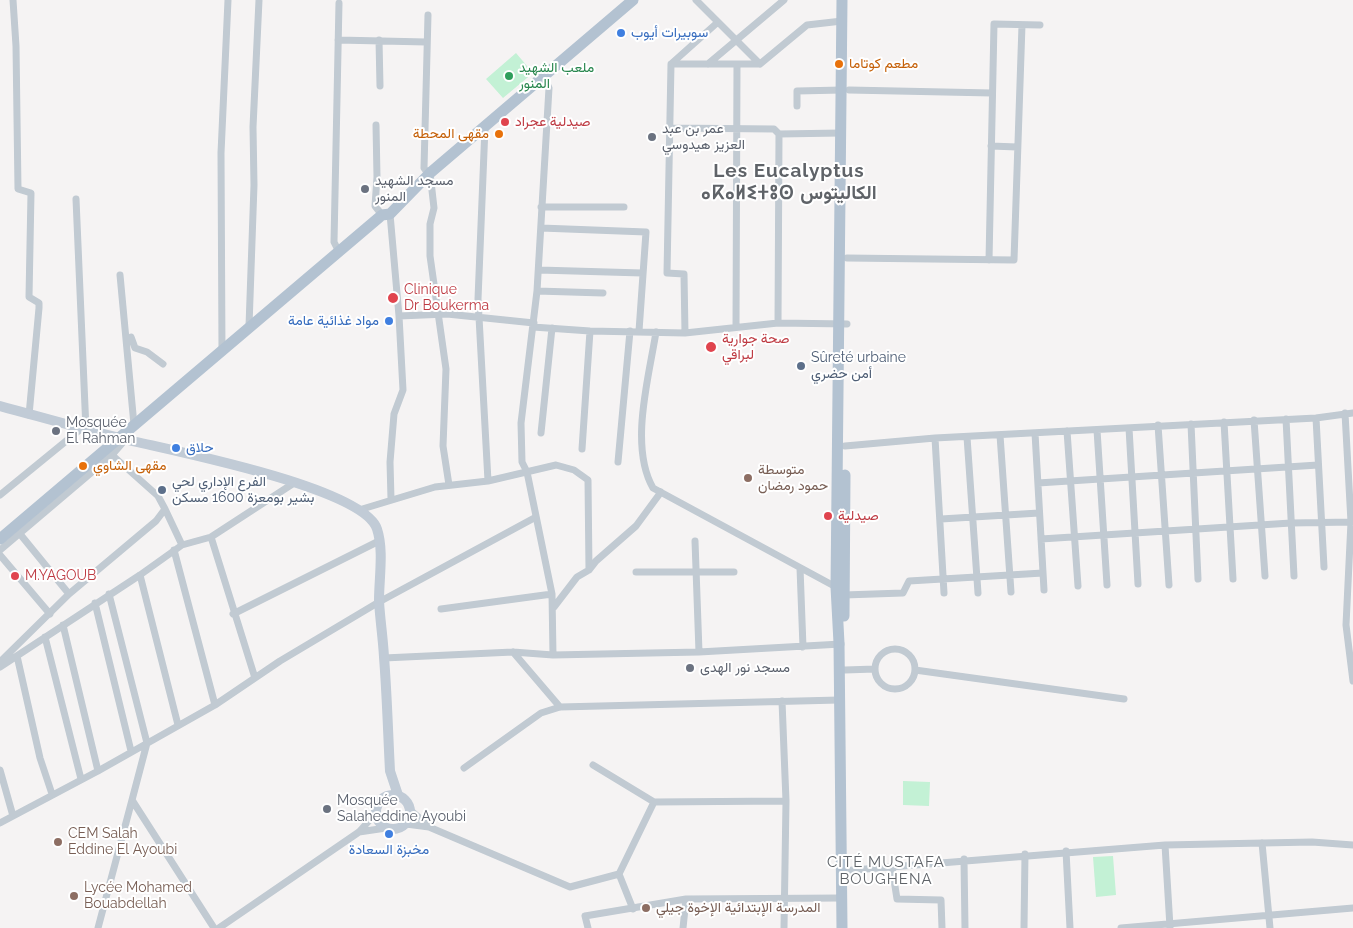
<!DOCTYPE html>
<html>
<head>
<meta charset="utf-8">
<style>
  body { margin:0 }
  canvas { display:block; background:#f5f3f3 }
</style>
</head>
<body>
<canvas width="1353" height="928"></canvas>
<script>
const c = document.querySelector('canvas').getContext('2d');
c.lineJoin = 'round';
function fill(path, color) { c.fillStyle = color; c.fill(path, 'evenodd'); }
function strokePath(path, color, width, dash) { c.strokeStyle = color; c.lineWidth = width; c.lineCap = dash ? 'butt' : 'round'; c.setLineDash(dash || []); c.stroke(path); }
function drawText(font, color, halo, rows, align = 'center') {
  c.font = font + ' Raleway,Vazirmatn,"Noto Sans Tifinagh",sans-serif'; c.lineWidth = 4; c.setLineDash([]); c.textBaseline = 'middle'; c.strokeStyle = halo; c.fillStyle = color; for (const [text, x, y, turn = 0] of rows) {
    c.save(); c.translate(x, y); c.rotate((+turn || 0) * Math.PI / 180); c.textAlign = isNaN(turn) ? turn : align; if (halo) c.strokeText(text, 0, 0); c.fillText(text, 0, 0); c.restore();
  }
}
fill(new Path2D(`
  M516 53 533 73 503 98 486 79Z
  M903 781 930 782 929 806 903 805Z
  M1113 856 1116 895 1096 897 1093 857Z`), '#c3f1d5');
strokePath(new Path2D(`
  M13 0 16 46 18 189 31 193 29 297 39 303V308L29 415
  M696 0 760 64
  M428 15 424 168 429 175
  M338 40 426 42
  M379 40 380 86
  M671 64H760L807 25 842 21
  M708 64 784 0
  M544 77 549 88 537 291 521 423 522 462 527 472 552 594 553 655
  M849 90 992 93
  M797 106V91L842 90
  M376 125 377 177 375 206 382 215
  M485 127 478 299 488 481
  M670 128 774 129 779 134 778 323
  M779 134 841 133
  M991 146 1017 147
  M430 173 434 208 430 224V256L446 369 443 446 449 485
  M76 199 86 430
  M541 207H624
  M390 214 399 316 403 390 394 414 390 462 391 499
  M541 228 646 232 639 331
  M339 252 334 242 339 3
  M847 258 1014 260 1022 25
  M989 260 994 24 1040 25
  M539 270 642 273
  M120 275 134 425
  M537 291 603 293
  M399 316 447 314 534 323
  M249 326 254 185 253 127 259 0
  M736 326 737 64
  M533 327 590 331 685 333 778 323 847 324
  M656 332C649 377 629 446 653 488L836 587
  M685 333 684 274 667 273 671 64 718 22
  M131 337 135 348 147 352 163 364
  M222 351 221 153 228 0
  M1345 413 1351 522 1346 625 1353 681
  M1316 418 1324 567
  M1286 419 1294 576
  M1254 420 1265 576
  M1224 422 1233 579
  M1191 424 1198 579
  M1158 425 1169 585
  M1129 428 1138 584
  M1097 430 1107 585
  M1067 431 1078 586
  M541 433 552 328
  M1035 433 1044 590
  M1000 435 1011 592
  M967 437 978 593
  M935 438 944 593
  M845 446 935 438 1316 418 1353 413
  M582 449 590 331
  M618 462 630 331
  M1038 483 1318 465
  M0 495 82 428
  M165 509 182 545
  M359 510 435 487 488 481 556 465 574 470 588 480 589 570
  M941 519 1039 513
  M20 534 69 594
  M211 537 255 678
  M1041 539 1291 523 1351 522
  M695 541 699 652
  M0 550 112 455 125 440
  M174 550 215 705
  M0 555 50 614
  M800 568 803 647
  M636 572H734
  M140 575 178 725
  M109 594 147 743 132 800 214 928
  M844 595 903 593 909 581 1043 573
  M95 603 131 751
  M554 607 577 577 589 570 596 561 636 526 661 492
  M441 609 552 594
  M233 614 379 541
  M63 625 98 771
  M45 637 81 779
  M875 669a20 20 0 1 1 40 0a20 20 0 1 1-40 0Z
  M513 652 560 707
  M17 656 40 758 52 794
  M384 658 513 652 553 655 699 652 841 644
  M0 662 69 594 156 521 165 509 158 496 112 455
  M0 667 140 575 182 545 211 537 294 483
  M845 670 875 669
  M915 670 1124 699
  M782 701 786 801 784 928
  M593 765 654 802
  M464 768 541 713 560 707 839 700
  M0 770 13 816
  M410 810 429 826
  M0 823 98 771 215 705 280 661 379 602 536 517
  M406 824 429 827 570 887 619 874 633 909
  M359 832 386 828
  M1262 843 1270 928
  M1165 845 1170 927
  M1066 851 1070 928
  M964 859 965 928
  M892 867 897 899 941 900 942 928
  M841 871 1165 845 1312 842 1353 845
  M619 874 654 802 786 801
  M98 928 132 800
  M219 928 359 832 375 814
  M588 928 585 916 686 899 841 898
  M683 928 686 899
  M1024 928 1025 854
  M1121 928 1353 908`), '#c1cad2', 7);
strokePath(new Path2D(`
  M0 406C41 417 82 429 124 439 168 450 363 487 377 529 384 550 379 578 379 601 380 619 383 638 384 657 387 695 388 733 390 771L398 795
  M376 812a17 17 0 1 1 34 0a17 17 0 1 1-34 0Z`), '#c1cbd6', 10);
strokePath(new Path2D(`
  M0 539 382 215 390 214 430 173 633 0
  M844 616 845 475
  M842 928 839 643 836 587 842 0`), '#b3c2d1', 11);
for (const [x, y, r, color] of [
  [621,33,5,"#3f7fe0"],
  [839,64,5,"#e8710a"],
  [509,76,5,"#2e9e5b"],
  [505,122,5,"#e0444e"],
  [499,134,5,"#e8710a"],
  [652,137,5,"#6b7280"],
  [365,189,5,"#6b7280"],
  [393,298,6,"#e0444e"],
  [389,321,5,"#3f7fe0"],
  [711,347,6,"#e0444e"],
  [801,366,5,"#5c6f8a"],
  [56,431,5,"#6b7280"],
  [176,448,5,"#3f7fe0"],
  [83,466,5,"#e8710a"],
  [748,478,5,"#8d6e63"],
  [162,490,5,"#5c6f8a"],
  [828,516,5,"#e0444e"],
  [15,576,5,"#e0444e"],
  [690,668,5,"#6b7280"],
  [327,809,5,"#6b7280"],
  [389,834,5,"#3f7fe0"],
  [58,842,5,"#8d6e63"],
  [74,896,5,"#8d6e63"],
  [646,908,5,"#8d6e63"]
]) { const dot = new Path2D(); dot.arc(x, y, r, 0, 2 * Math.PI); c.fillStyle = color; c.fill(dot); strokePath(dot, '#fff', 2); }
drawText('14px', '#366cbe', '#fff', [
  ["سوبيرات أيوب",631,33],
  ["مواد غذائية عامة",379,321,"right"],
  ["حلاق",186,448],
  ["مخبزة السعادة",389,850,"center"]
], 'left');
drawText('14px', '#c56008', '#fff', [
  ["مطعم كوتاما",849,64],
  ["مقهى المحطة",489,134,"right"],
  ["مقهى الشاوي",93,466]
], 'left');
drawText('14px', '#27864d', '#fff', [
  ["ملعب الشهيد",519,68],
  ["المنور",519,84]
], 'left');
drawText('14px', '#be3a42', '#fff', [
  ["صيدلية عجراد",515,122],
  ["Clinique",404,290],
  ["Dr Boukerma",404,306],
  ["صحة جوارية",722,339],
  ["لبراقي",722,355],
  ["صيدلية",838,516],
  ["M.YAGOUB",25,576]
], 'left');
drawText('14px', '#5b616d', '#fff', [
  ["عمر بن عبد",662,129],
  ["العزيز هيدوسي",662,145],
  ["مسجد الشهيد",375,181],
  ["المنور",375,197],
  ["Mosquée",66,423],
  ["El Rahman",66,439],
  ["مسجد نور الهدى",700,668],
  ["Mosquée",337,801],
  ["Salaheddine Ayoubi",337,817]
], 'left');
drawText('14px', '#4e5e75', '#fff', [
  ["Sûreté urbaine",811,358],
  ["أمن حضري",811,374],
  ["الفرع الإداري لحي",172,482],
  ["بشير بومعزة 1600 مسكن",172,498]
], 'left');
drawText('14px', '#785e54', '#fff', [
  ["متوسطة",758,470],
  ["حمود رمضان",758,486],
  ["CEM Salah",68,834],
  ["Eddine El Ayoubi",68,850],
  ["Lycée Mohamed",84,888],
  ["Bouabdellah",84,904],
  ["المدرسة الإبتدائية الإخوة جيلي",656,908]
], 'left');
c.letterSpacing = '1px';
drawText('15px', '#5f6368', '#fff', [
  ["CITÉ MUSTAFA",886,862],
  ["BOUGHENA",886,879]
]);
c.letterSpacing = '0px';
c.letterSpacing = '1px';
drawText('bold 19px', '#5f6368', '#fff', [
  ["Les Eucalyptus",789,171],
  ["ⴰⴽⴰⵍⵉⵜⵓⵙ الكاليتوس",789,193]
]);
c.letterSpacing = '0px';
</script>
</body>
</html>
